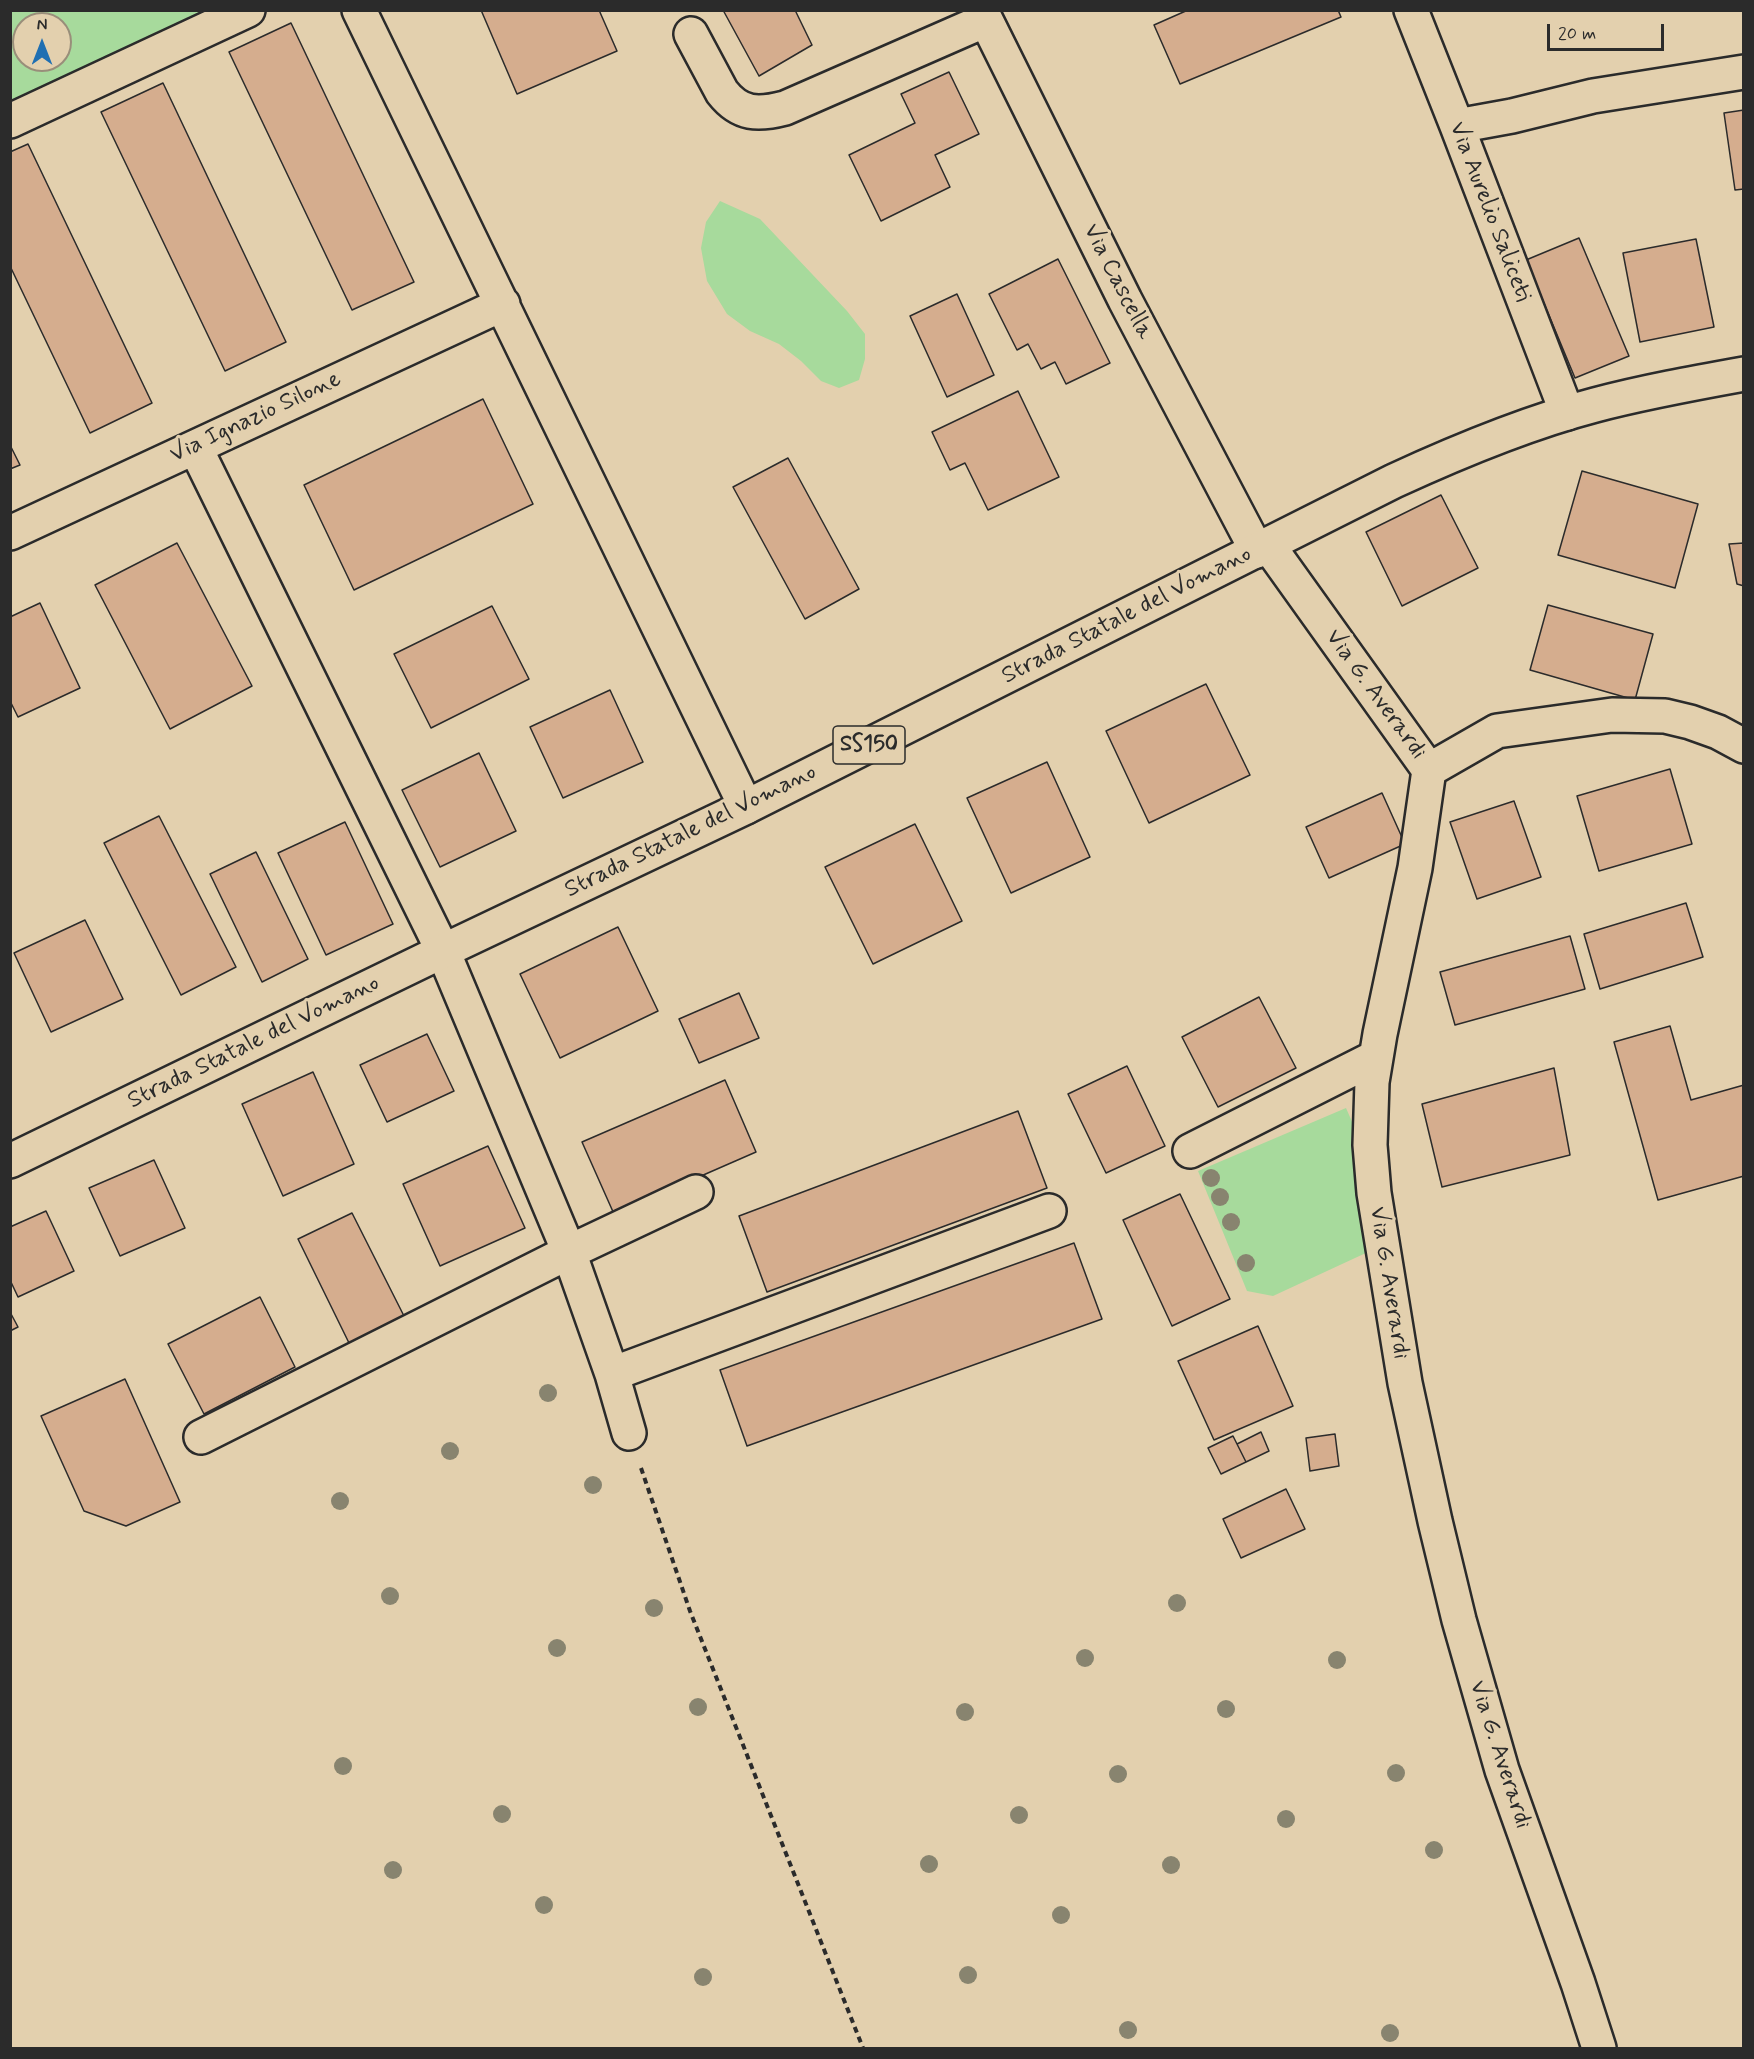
<!DOCTYPE html>
<html>
<head>
<meta charset="utf-8">
<style>
  body { margin:0 }
  #map { position:relative; width:1754px; height:2059px; overflow:hidden; background:#e3d0ae; font-family:Mynerve,sans-serif }
  canvas { display:block }
  .frame { position:absolute; inset:0; border:12px solid #2b2b2b; pointer-events:none }
  .north { position:absolute; left:12px; top:12px; width:60px; height:60px; box-sizing:border-box; background:#e3d0ae; border:2px solid #998e7a; border-radius:50%; rotate:0deg; font-size:16px; font-weight:700; line-height:24px; text-align:center; color:#2b2b2b }
  .north::after { content:''; display:block; margin:auto; width:21px; height:27px; background:#1f6fb2; clip-path:polygon(50% 0,100% 100%,50% 72%,0 100%) }
  .scale { position:absolute; left:1547px; top:24px; width:117px; height:27px; box-sizing:border-box; border:3px solid #2b2b2b; border-top:0; padding-left:8px; font-size:18px; line-height:21px; white-space:nowrap; color:#2b2b2b; -webkit-text-stroke:4px #e3d0ae; paint-order:stroke }
</style>
</head>
<body>
<div id="map">
<canvas width="1754" height="2059"></canvas>
<div class="frame"></div>
<div class="north">N</div>
<div class="scale">20 m</div>
</div>
<script>
const c = document.querySelector('canvas').getContext('2d');
c.lineJoin = 'round';
function fill(path, color) { c.fillStyle = color; c.fill(path, 'evenodd'); }
function strokePath(path, color, width, dash) { c.strokeStyle = color; c.lineWidth = width; c.lineCap = dash ? 'butt' : 'round'; c.setLineDash(dash || []); c.stroke(path); }
function drawText(font, color, halo, rows, align = 'center') {
  c.font = font + ' Mynerve,sans-serif'; c.lineWidth = 6; c.setLineDash([]); c.textBaseline = 'middle'; c.strokeStyle = halo; c.fillStyle = color; for (const [text, x, y, turn = 0] of rows) {
    c.save(); c.translate(x, y); c.rotate((+turn || 0) * Math.PI / 180); c.textAlign = isNaN(turn) ? turn : align; if (halo) c.strokeText(text, 0, 0); c.fillText(text, 0, 0); c.restore();
  }
}
fill(new Path2D(`
  M11 10 209 11 11 104ZM24 24H60V60H24Z
  M720 201 760 219 847 311 865 334V359L859 380 839 388 821 381 801 361 779 344 750 331 727 314 707 281 701 248 706 222Z
  M1346 1108 1361 1142 1368 1252 1273 1296 1247 1291 1198 1171Z`), '#a7da9c');
const building = new Path2D(`
  M481 10H599L617 51 517 94Z
  M723 10H795L812 45 759 76Z
  M1188 10H1338L1341 17 1180 84 1154 25Z
  M291 23 414 282 352 310 229 52Z
  M949 72 979 134 935 155 950 187 881 221 849 155 915 123 901 94Z
  M163 83 286 342 225 371 101 112Z
  M1744 110V189L1735 190 1724 113Z
  M28 144 152 403 90 433 10 266V152Z
  M1579 238 1629 356 1575 378 1526 260Z
  M1696 239 1714 327 1640 342 1623 253Z
  M1058 259 1110 363 1066 384 1055 362 1041 369 1028 344 1017 350 989 294Z
  M957 294 994 375 947 397 910 316Z
  M1018 391 1059 477 988 510 965 463 950 470 932 432Z
  M483 399 533 504 354 590 304 485Z
  M10 445 20 465 10 469Z
  M788 458 859 589 805 619 733 487Z
  M1582 471 1698 504 1675 588 1558 555Z
  M1441 495 1478 568 1402 606 1366 532Z
  M177 543 252 686 170 729 95 585Z
  M1744 543V586L1737 584 1729 544Z
  M40 603 80 688 18 717 10 701V617Z
  M1548 605 1653 634 1635 700 1530 670Z
  M492 606 529 679 431 728 394 654Z
  M1206 684 1250 775 1149 823 1106 731Z
  M610 690 643 762 563 798 530 727Z
  M479 753 516 831 440 867 402 790Z
  M1047 762 1090 857 1011 893 967 798Z
  M1670 769 1692 844 1599 871 1577 796Z
  M1382 793 1405 844 1329 878 1306 827Z
  M1514 801 1541 877 1477 899 1450 822Z
  M159 816 236 967 181 995 104 843Z
  M345 822 393 924 326 955 278 853Z
  M915 824 962 921 873 964 825 867Z
  M256 852 308 959 262 982 210 874Z
  M1686 903 1703 957 1600 989 1584 934Z
  M85 920 123 999 51 1032 14 953Z
  M618 927 658 1011 560 1058 520 974Z
  M1570 936 1585 989 1455 1025 1440 972Z
  M739 993 759 1038 699 1063 679 1019Z
  M1259 997 1296 1068 1218 1107 1182 1037Z
  M1670 1026 1691 1100 1744 1085V1176L1658 1200 1614 1042Z
  M427 1034 454 1091 387 1122 360 1065Z
  M1127 1066 1165 1146 1106 1173 1068 1094Z
  M1554 1068 1570 1155 1442 1187 1422 1104Z
  M313 1072 354 1164 283 1196 242 1104Z
  M725 1080 756 1152 614 1214 582 1142Z
  M1018 1111 1047 1188 767 1292 739 1216Z
  M488 1146 525 1228 440 1266 403 1184Z
  M154 1160 185 1228 120 1256 89 1188Z
  M1180 1194 1230 1299 1172 1326 1123 1220Z
  M46 1211 74 1271 18 1297 10 1280V1227Z
  M352 1213 405 1318 350 1345 298 1239Z
  M1074 1243 1102 1319 747 1446 720 1370Z
  M260 1297 295 1367 204 1414 168 1344Z
  M10 1312 18 1327 10 1331Z
  M1258 1326 1293 1406 1214 1440 1178 1361Z
  M125 1379 180 1502 126 1526 84 1511 41 1416Z
  M1261 1432 1269 1451 1246 1462 1237 1444Z
  M1335 1434 1339 1466 1310 1471 1306 1438Z
  M1233 1436 1246 1462 1221 1474 1208 1448Z
  M1286 1489 1305 1529 1241 1558 1223 1519Z`);
fill(building, '#d5ad8e');
strokePath(building, '#2b2b2b', 1.5);
const minor = new Path2D(`
  M359 10 746 807
  M981 10 1125 300 1257 551
  M1411 10 1457 126 1567 413
  M691 34 722 92C740 115 758 115 785 108L986 20
  M10 121 248 10
  M1457 126 1512 116 1593 96 1744 72
  M195 447 443 951 569 1252 612 1374 629 1433
  M10 533 503 304
  M1268 545 1429 770 1415 868 1380 1034 1372 1082 1370 1145 1374 1193 1405 1383 1435 1521 1459 1620 1502 1770 1578 1983 1599 2048
  M1429 770 1497 731 1612 715 1665 716 1690 722 1718 732 1744 746
  M1190 1151 1376 1057
  M612 1374 1049 1211
  M201 1437 569 1252 696 1192`);
const major = new Path2D(`
  M10 1161 443 951 746 807 1394 481C1459 451 1526 423 1595 405 1644 392 1694 383 1744 374`);
strokePath(minor, '#2b2b2b', 38);
strokePath(major, '#2b2b2b', 38);
strokePath(new Path2D(`
  M641 1468 690 1611 863 2048`), '#2b2b2b', 4, [6, 4.5]);
strokePath(minor, '#e3d0ae', 33);
strokePath(major, '#e3d0ae', 33);
c.fillStyle = '#88846f';
for (const [x, y] of [
  [1211,1178],
  [1220,1197],
  [1231,1222],
  [1246,1263],
  [548,1393],
  [450,1451],
  [593,1485],
  [340,1501],
  [390,1596],
  [1177,1603],
  [654,1608],
  [557,1648],
  [1085,1658],
  [1337,1660],
  [698,1707],
  [1226,1709],
  [965,1712],
  [343,1766],
  [1396,1773],
  [1118,1774],
  [502,1814],
  [1019,1815],
  [1286,1819],
  [1434,1850],
  [929,1864],
  [1171,1865],
  [393,1870],
  [544,1905],
  [1061,1915],
  [968,1975],
  [703,1977],
  [1128,2030],
  [1390,2033]
]) { c.beginPath(); c.arc(x, y, 9, 0, 2 * Math.PI); c.fill(); }
for (const [x, y, w] of [
  [869,745,72]
]) { const box = new Path2D(); box.roundRect(x - w / 2, y - 19, w, 38, 4.5); c.fillStyle = '#e3d0ae'; c.fill(box); strokePath(box, '#2b2b2b', 1.5); }
drawText('bold 22px', '#2b2b2b', null, [
  ["SS150",869,745]
]);
drawText('24px', '#2b2b2b', '#e3d0ae', [
  ["Via Aurelio Saliceti",1489,212,69],
  ["Via Cascella",1117,282,63],
  ["Via Ignazio Silone",256,418,-25],
  ["Strada Statale del Vomano",1127,616,-27],
  ["Via G. Averardi",1375,695,54],
  ["Strada Statale del Vomano",691,832,-26],
  ["Strada Statale del Vomano",254,1043,-26],
  ["Via G. Averardi",1388,1283,81],
  ["Via G. Averardi",1499,1755,72]
]);
</script>
</body>
</html>
